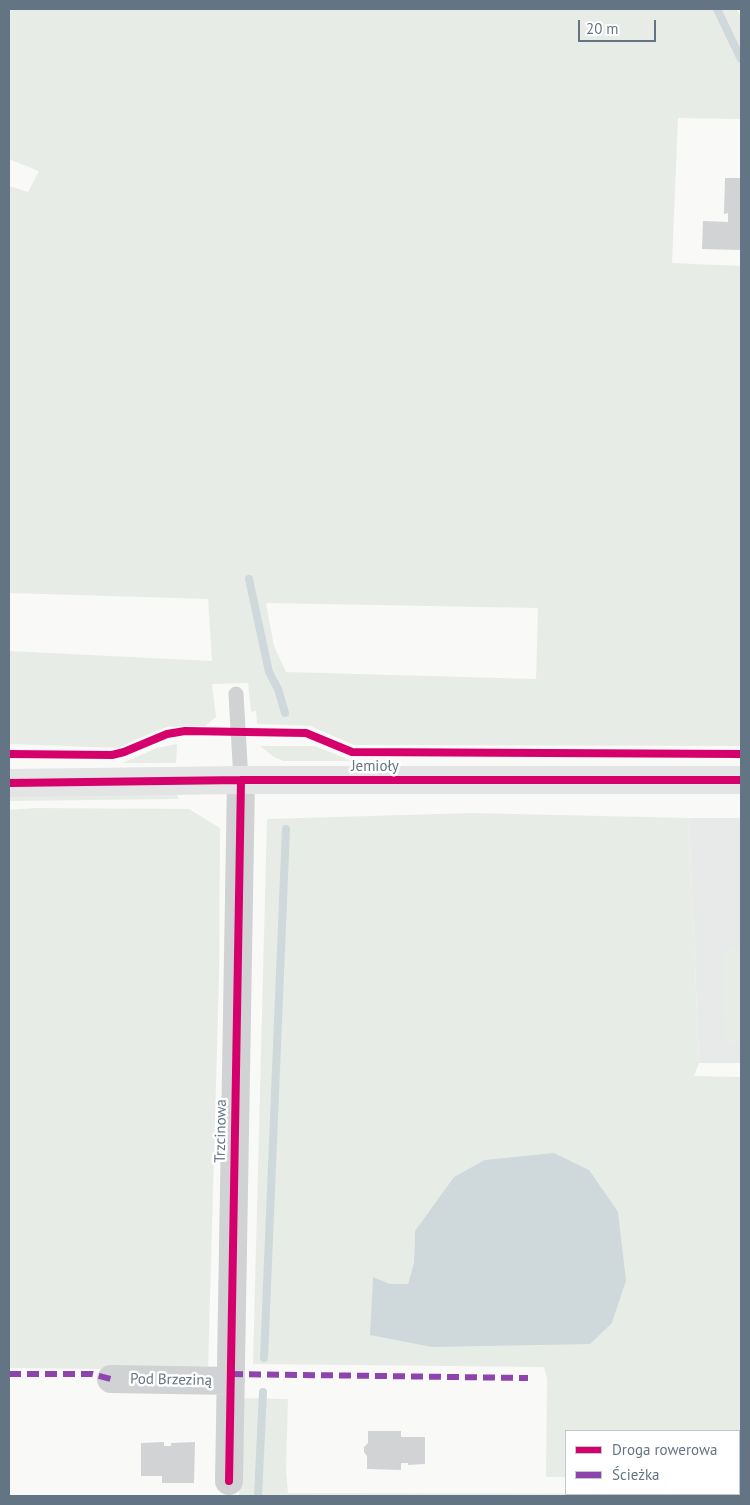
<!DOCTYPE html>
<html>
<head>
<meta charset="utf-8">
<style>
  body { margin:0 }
  #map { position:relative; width:750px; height:1505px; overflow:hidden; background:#f9f9f8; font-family:"PT Sans",sans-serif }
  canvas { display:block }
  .frame { position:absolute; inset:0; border:10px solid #637584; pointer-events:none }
  .legend { position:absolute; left:565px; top:1430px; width:175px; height:65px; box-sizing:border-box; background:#fff; border:1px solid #c1c8ce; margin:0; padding:6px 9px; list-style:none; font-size:15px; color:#637584 }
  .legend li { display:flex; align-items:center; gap:10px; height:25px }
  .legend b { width:25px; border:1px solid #c1c8ce }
  .scale { position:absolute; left:578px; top:20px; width:78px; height:22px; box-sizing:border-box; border:2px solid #637584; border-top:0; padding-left:6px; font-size:15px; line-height:18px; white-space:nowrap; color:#637584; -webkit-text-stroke:4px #fff; paint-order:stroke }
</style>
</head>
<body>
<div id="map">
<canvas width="750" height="1505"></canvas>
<div class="frame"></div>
<ul class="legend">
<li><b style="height:6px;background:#d6006c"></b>Droga rowerowa</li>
<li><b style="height:6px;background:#8e44ad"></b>Ścieżka</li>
</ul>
<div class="scale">20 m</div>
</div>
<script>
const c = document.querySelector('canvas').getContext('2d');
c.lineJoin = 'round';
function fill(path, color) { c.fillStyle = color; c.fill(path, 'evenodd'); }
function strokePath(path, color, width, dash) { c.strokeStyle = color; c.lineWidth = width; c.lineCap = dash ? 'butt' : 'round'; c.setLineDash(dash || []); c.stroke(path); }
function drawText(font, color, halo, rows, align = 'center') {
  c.font = font + ' "PT Sans",sans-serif'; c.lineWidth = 5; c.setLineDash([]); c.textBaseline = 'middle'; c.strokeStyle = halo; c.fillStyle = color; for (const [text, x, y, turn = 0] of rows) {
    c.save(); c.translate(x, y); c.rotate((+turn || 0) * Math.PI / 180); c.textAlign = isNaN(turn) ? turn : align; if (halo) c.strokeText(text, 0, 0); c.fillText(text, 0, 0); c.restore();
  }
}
fill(new Path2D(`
  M689 818H741V1063H699Z`), '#e8e9e9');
fill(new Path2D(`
  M9 9H737L741 18V119L678 118 672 263 741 266V746L354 745 310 726 257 724 256 711 251 712 248 683 212 684 216 717 205 726 167 727 137 739 119 748 9 744V651L212 661 208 599 9 593V186L28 192 39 171 9 159ZM266 603 538 608 536 679 286 672 274 646Z
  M177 744 176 763H122L157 748Z
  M260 746H315L352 761H283L274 757Z
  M177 791 178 799 9 801V794Z
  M35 808 189 809 220 828 219 976 208 1370 9 1368V810Z
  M472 813 689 818 699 1063 694 1076 741 1077V1478H739V1431H566V1477H546L547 1379 544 1367 253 1364 267 819ZM415 1230 626 1281 612 1323 371 1335 373 1278 390 1284H408L414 1263Z
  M741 948V1043H726L724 949Z
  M241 1398 288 1399 286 1468 288 1493 739 1494V1492H741V1496H239Z`), '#e8ece6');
fill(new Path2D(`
  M554 1153 589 1170 618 1212 626 1281 612 1323 590 1344 432 1347 370 1335 373 1277 390 1284H408L414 1263 415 1231 454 1177 485 1160Z`), '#cfd8da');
strokePath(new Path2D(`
  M717 9 741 59
  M249 579 269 672 278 689 285 713
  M264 1358 286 829
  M258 1496 263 1392`), '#cfd8da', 8);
fill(new Path2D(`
  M725 178H741V250L702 249 703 221 728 222V213L724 214Z
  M368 1431H401V1437H425V1464L408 1465V1463H401V1470L367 1469V1456L364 1452V1447L368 1443Z
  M164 1442V1446H171V1443L195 1442 194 1483H162V1476H141V1443Z`), '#d1d3d4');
strokePath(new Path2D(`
  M236 694 241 780`), '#d1d2d3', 15);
strokePath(new Path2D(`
  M111 1379 231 1381
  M229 1481 241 780`), '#d1d2d3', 28);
strokePath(new Path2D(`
  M9 783 241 780H741`), '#e3e4e4', 28);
strokePath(new Path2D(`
  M9 1374H92L111 1379
  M231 1374 528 1378`), '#8e44ad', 6, [12, 6]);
strokePath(new Path2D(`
  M9 754 112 755 124 752 167 734 185 731 306 733 352 752 741 754
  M9 783 241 780H741
  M229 1481 241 780`), '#d6006c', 8);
drawText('15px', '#637584', '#fff', [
  ["Jemioły",375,767],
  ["Trzcinowa",221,1131,-89],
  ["Pod Brzeziną",171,1380,1]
]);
</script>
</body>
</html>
